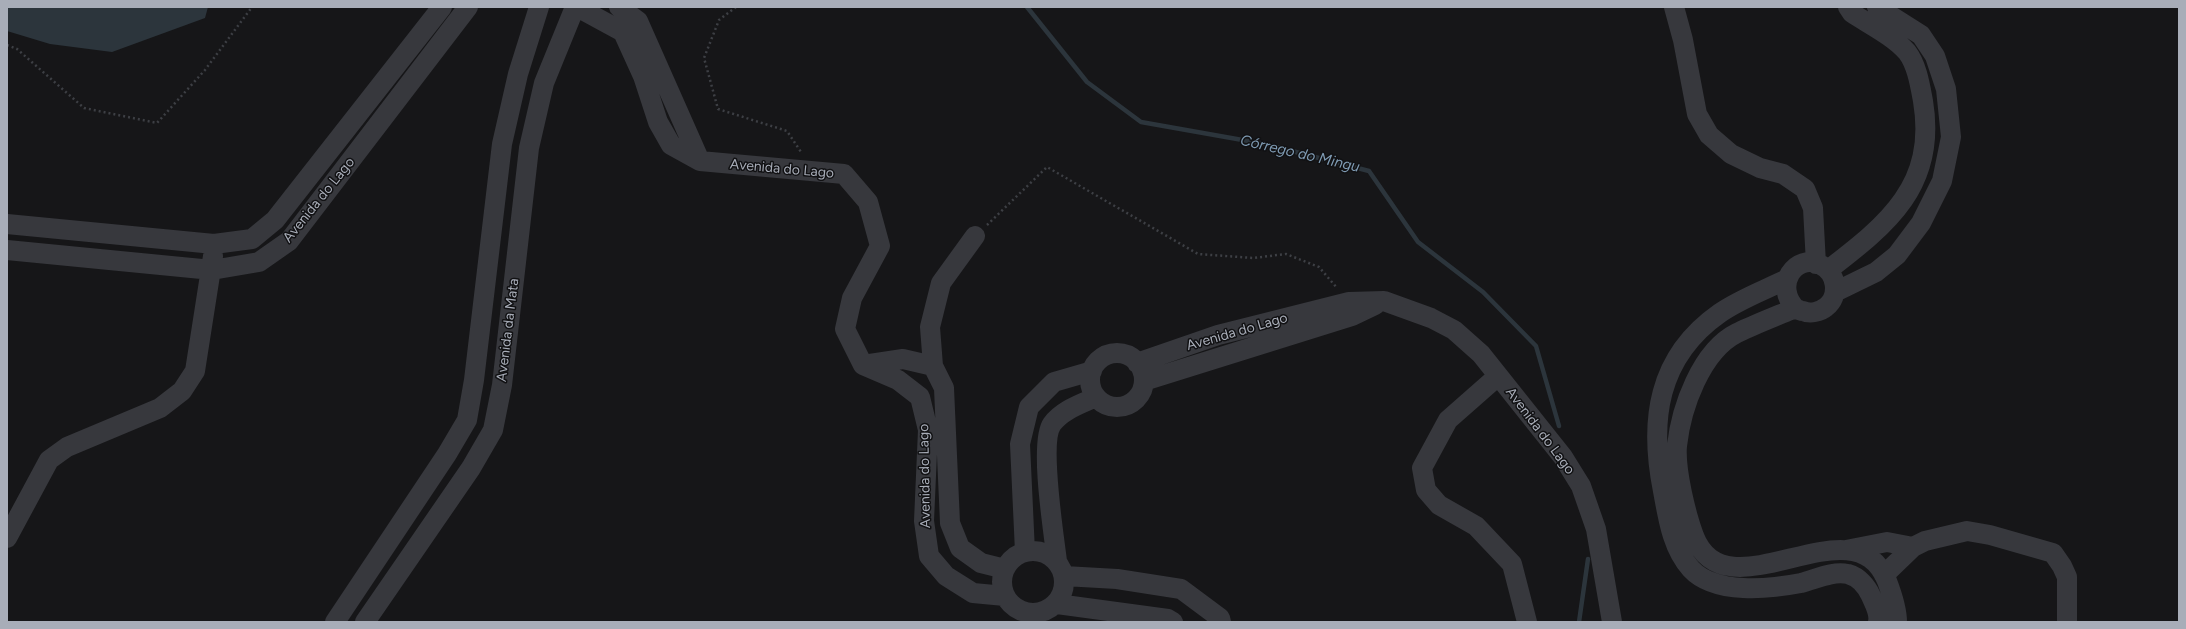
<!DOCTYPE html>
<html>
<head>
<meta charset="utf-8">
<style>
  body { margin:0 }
  #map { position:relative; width:2186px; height:629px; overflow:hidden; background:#161618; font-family:Figtree,sans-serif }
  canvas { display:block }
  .frame { position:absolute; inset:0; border:8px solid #a8adb8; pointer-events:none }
</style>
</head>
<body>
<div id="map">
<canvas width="2186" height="629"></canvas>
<div class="frame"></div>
</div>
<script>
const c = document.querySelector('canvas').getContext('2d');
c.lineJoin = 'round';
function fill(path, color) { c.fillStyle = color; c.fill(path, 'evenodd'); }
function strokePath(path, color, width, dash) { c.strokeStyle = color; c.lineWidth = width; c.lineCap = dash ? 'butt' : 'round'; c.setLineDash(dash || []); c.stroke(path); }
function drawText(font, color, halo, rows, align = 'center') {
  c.font = font + ' Figtree,sans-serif'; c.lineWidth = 3; c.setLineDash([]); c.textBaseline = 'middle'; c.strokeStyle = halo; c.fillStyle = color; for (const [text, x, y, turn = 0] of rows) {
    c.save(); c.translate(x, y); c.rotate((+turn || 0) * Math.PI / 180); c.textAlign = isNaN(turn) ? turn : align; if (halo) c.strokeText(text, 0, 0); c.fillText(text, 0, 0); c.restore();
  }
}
fill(new Path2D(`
  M7 7H208L205 18 112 52 50 44 7 31Z`), '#2c353c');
strokePath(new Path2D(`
  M1027 7 1087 82 1141 122 1265 144 1369 171 1418 242 1483 292 1536 346 1559 426
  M1579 622 1588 559`), '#2c353c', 4.5);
strokePath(new Path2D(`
  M736 7 719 20 704 58 718 109 787 131 801 152
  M7 45 17 49 84 108 157 123 205 70 252 7
  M987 225 1047 167 1198 254 1253 258 1286 254 1319 267 1337 288`), '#3d3f44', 2.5, [2, 3]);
strokePath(new Path2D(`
  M577 7 623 32 643 76 658 122 671 145 700 161 844 174 868 202 880 246 852 298 845 329 863 365 898 380 920 397 928 430 924 521 929 556 946 576 973 593 1005 596
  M619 7 638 21 700 161
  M1674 7 1683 40 1697 114 1709 135 1731 154 1760 168 1783 174 1805 189 1813 208 1816 264
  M7 224 214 244 252 239 275 220 442 7
  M7 250 212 270 259 262 289 241 468 7
  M1828 270C1888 224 1937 185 1923 101 1920 85 1917 65 1907 52 1893 36 1870 25 1852 13L1848 7
  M1787 279C1765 290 1740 299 1720 313 1657 357 1649 421 1663 491 1668 518 1672 548 1691 569 1715 595 1770 589 1801 583 1817 579 1831 571 1848 574 1859 577 1867 587 1871 596 1875 605 1880 613 1878 622
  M1835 292 1876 272 1897 255 1921 223 1942 181 1951 137 1946 89 1935 56 1921 35 1877 7
  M1796 309C1773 286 1795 252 1821 265 1837 273 1840 296 1826 307 1820 312 1810 314 1803 311 1801 311 1797 309 1796 309 1791 309 1745 329 1737 333 1701 351 1681 408 1677 446 1675 470 1686 514 1694 536 1727 620 1853 497 1887 581 1892 594 1897 608 1897 622
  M1090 380a27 27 0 1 1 54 0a27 27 0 1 1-54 0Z
  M1137 363 1218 335 1349 302 1384 301 1431 318 1454 330 1481 354 1563 457 1581 486 1596 529 1612 622
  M863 365 903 359 933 366 944 388 950 523 960 548 981 563 1005 569
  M933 366 930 327 941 283 975 236
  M1498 376 1448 420 1422 468 1426 490 1439 505 1476 526 1512 564 1527 622
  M1144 381 1352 316 1375 305
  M7 538 49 460 67 447 160 408 182 391 195 371 213 256
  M1846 550 1887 542 1913 547
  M1002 582a31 31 0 1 1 62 0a31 31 0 1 1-62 0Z
  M1025 552 1020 444 1029 407 1054 382 1092 371
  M1057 561C1054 536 1039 442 1052 424 1062 410 1081 404 1096 397
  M1884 575 1913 547 1925 541 1967 531 1990 535 2053 553 2062 566 2067 577V622
  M1064 576 1117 579 1181 589 1220 618 1221 622
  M1057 604 1168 619 1173 622
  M335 622 447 454 467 420 474 380 502 144 518 74 539 7
  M365 622 471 468 493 430 502 385 529 148 544 83 575 7`), '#37383d', 20);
drawText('14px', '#a8adb8', '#111113', [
  ["Avenida do Lago",782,169,5],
  ["Avenida do Lago",319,200,-51],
  ["Avenida da Mata",508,330,-83],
  ["Avenida do Lago",1237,332,-16],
  ["Avenida do Lago",1540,431,53],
  ["Avenida do Lago",925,476,-91]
]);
drawText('italic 15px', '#7f9bb3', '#111113', [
  ["Córrego do Mingu",1300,154,13]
]);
</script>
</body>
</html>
